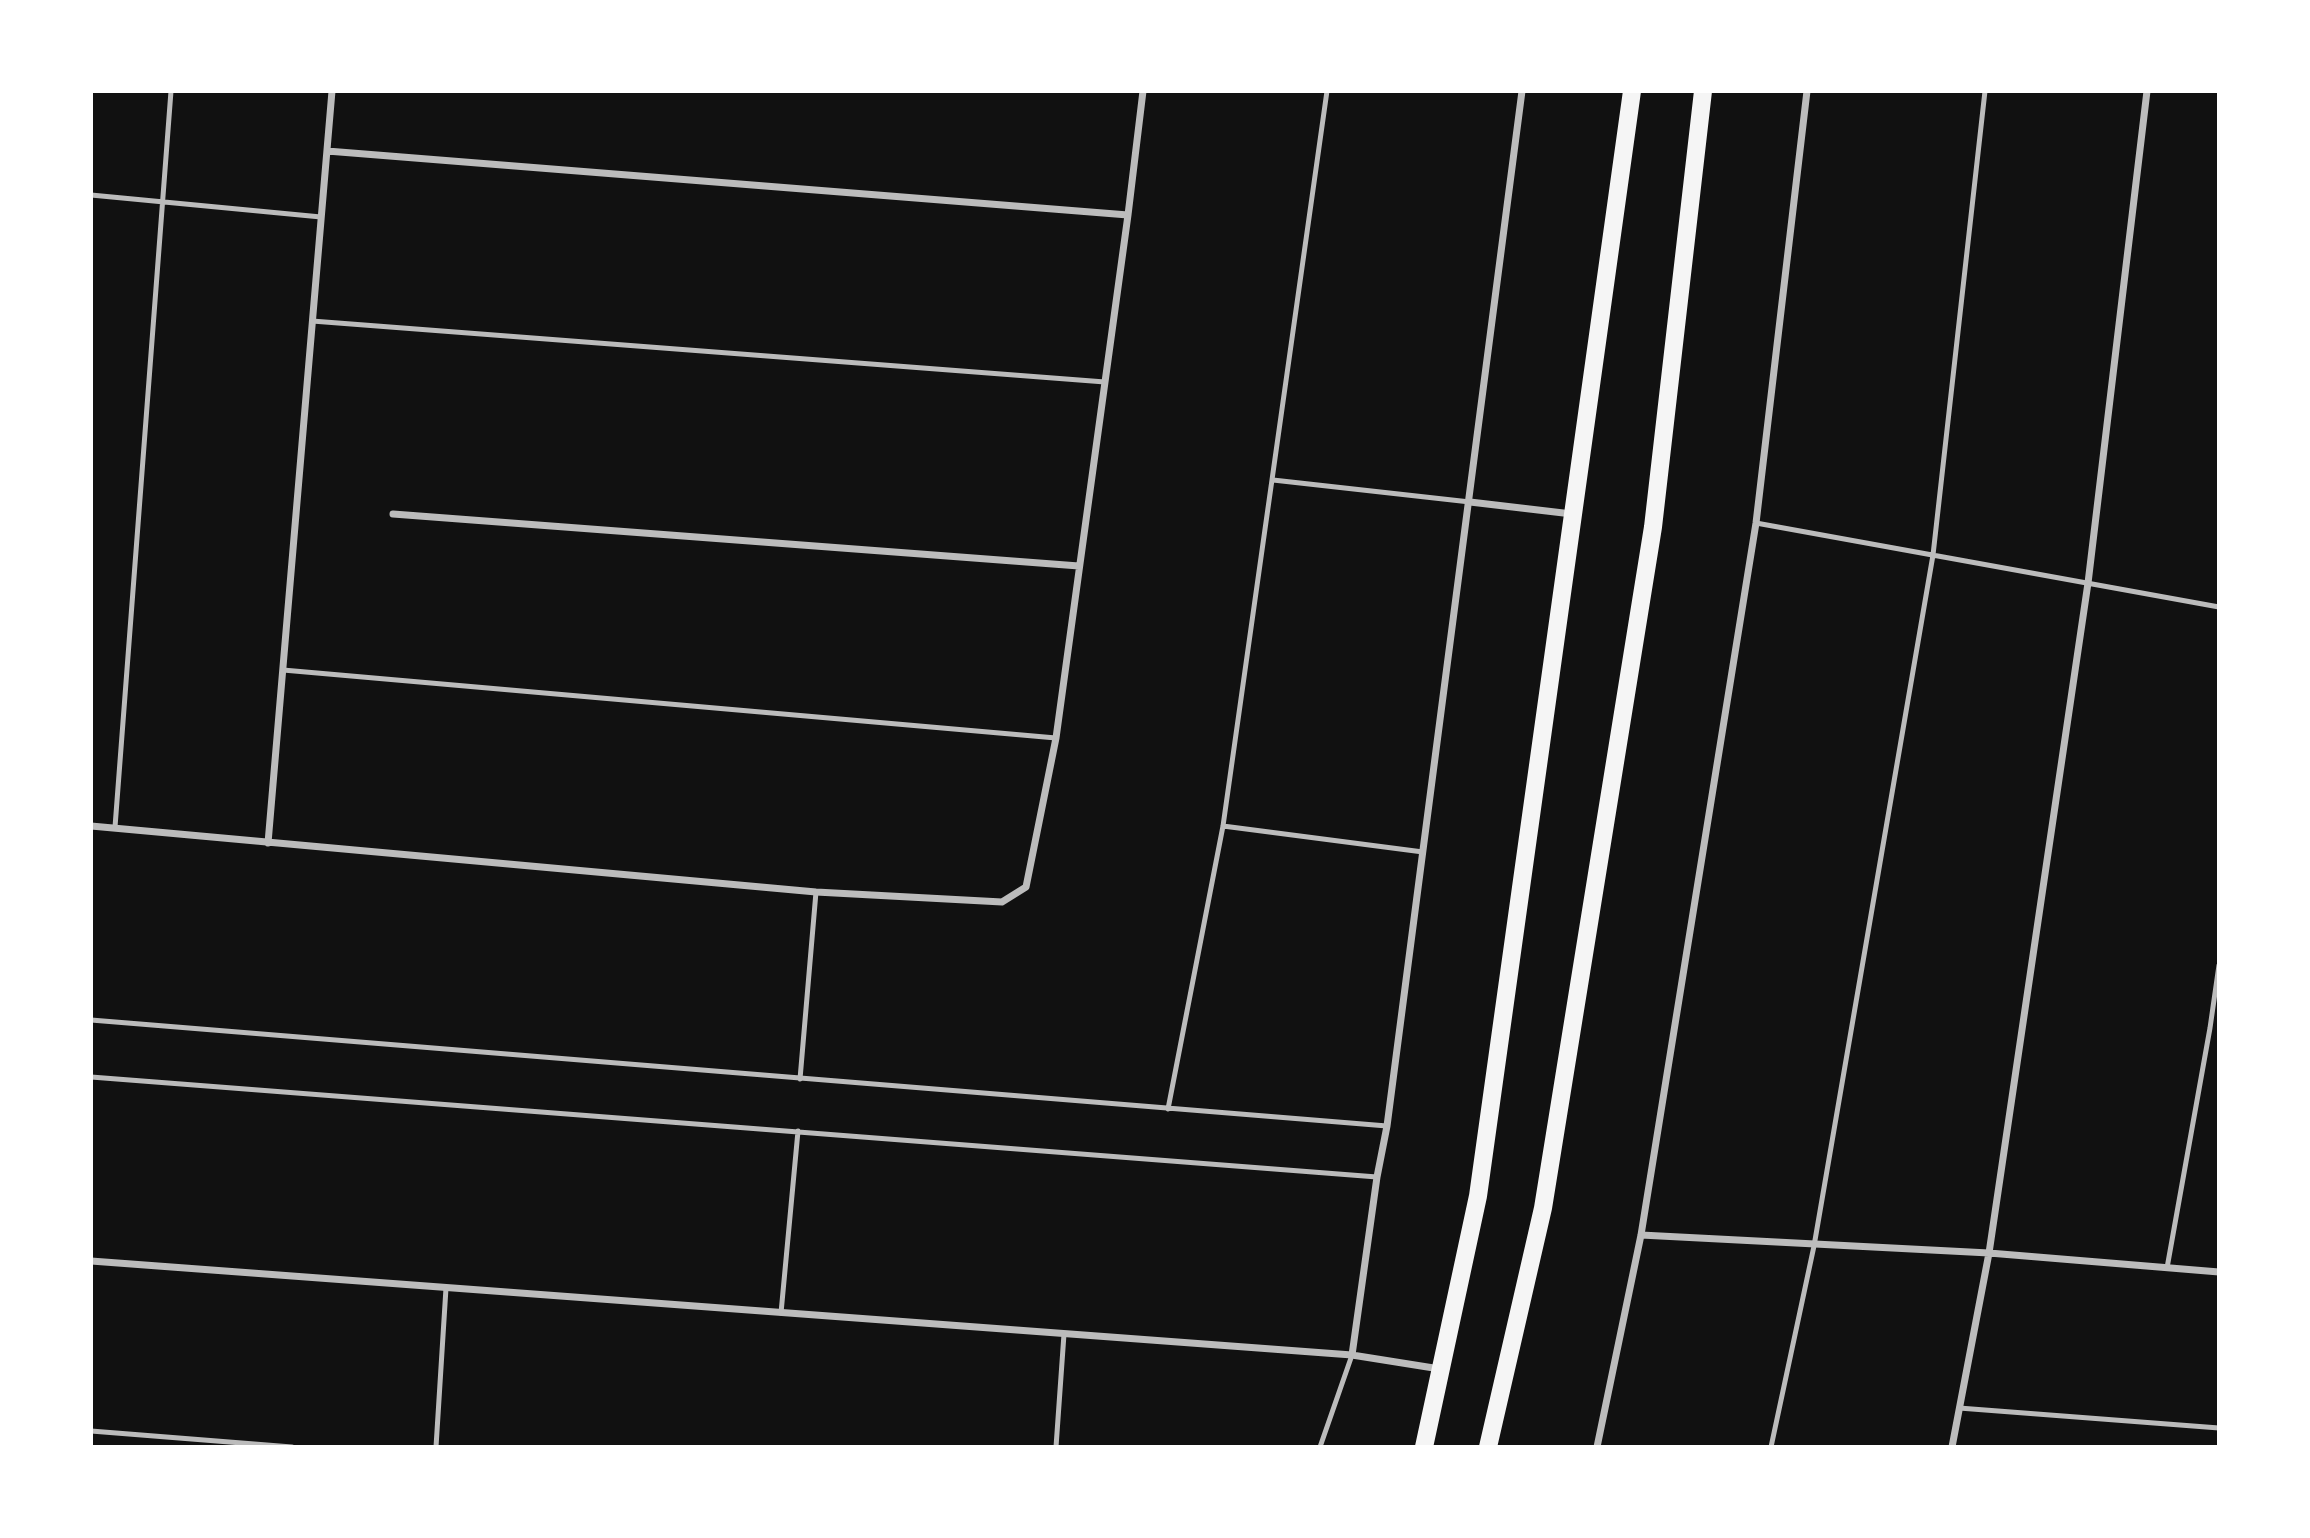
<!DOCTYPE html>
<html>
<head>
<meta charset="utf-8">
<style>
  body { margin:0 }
  #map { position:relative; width:2310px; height:1538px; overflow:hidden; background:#111; font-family:"Playfair Display",serif }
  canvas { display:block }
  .frame { position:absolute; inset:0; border:93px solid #fff; pointer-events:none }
</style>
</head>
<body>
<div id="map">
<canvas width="2310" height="1538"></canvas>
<div class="frame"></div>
</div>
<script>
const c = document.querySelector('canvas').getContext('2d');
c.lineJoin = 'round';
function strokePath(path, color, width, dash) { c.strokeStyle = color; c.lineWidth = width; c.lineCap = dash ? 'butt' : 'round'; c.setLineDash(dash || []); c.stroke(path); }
strokePath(new Path2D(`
  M91 195 321 217
  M312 321 1105 382
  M1273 480 1470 502
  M1756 523 2219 607
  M283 670 1056 738
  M1223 826 1423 852
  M115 827 171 91
  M91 1020 1387 1126
  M91 1077C519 1113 948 1143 1377 1177
  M800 1079 816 892
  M1168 1109 1223 826 1327 91
  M2167 1268 2210 1028 2219 965
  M781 1313 798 1131
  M1959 1408 2219 1428
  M91 1431 292 1447
  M436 1447 446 1288
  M1056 1447 1064 1334
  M1320 1447 1352 1355
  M1771 1447 1814 1246 1933 555 1985 91`), '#bcbcbc', 5);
strokePath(new Path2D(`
  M327 151 1128 215
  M1470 502 1572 514
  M393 514 1079 566
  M91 826 816 892 1002 902 1026 887 1056 738 1128 215 1143 91
  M268 843 332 91
  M1641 1235 1989 1253 2219 1272
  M91 1261 1352 1355 1440 1369
  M1352 1355 1377 1177 1387 1126 1522 91
  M1597 1447 1641 1235 1756 523 1807 91
  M1952 1447 1989 1253 2088 583 2147 91`), '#bcbcbc', 7);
strokePath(new Path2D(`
  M1424 1447 1478 1196 1632 91
  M1488 1447 1543 1208 1653 527 1703 91`), '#f5f5f5', 18);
</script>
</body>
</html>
